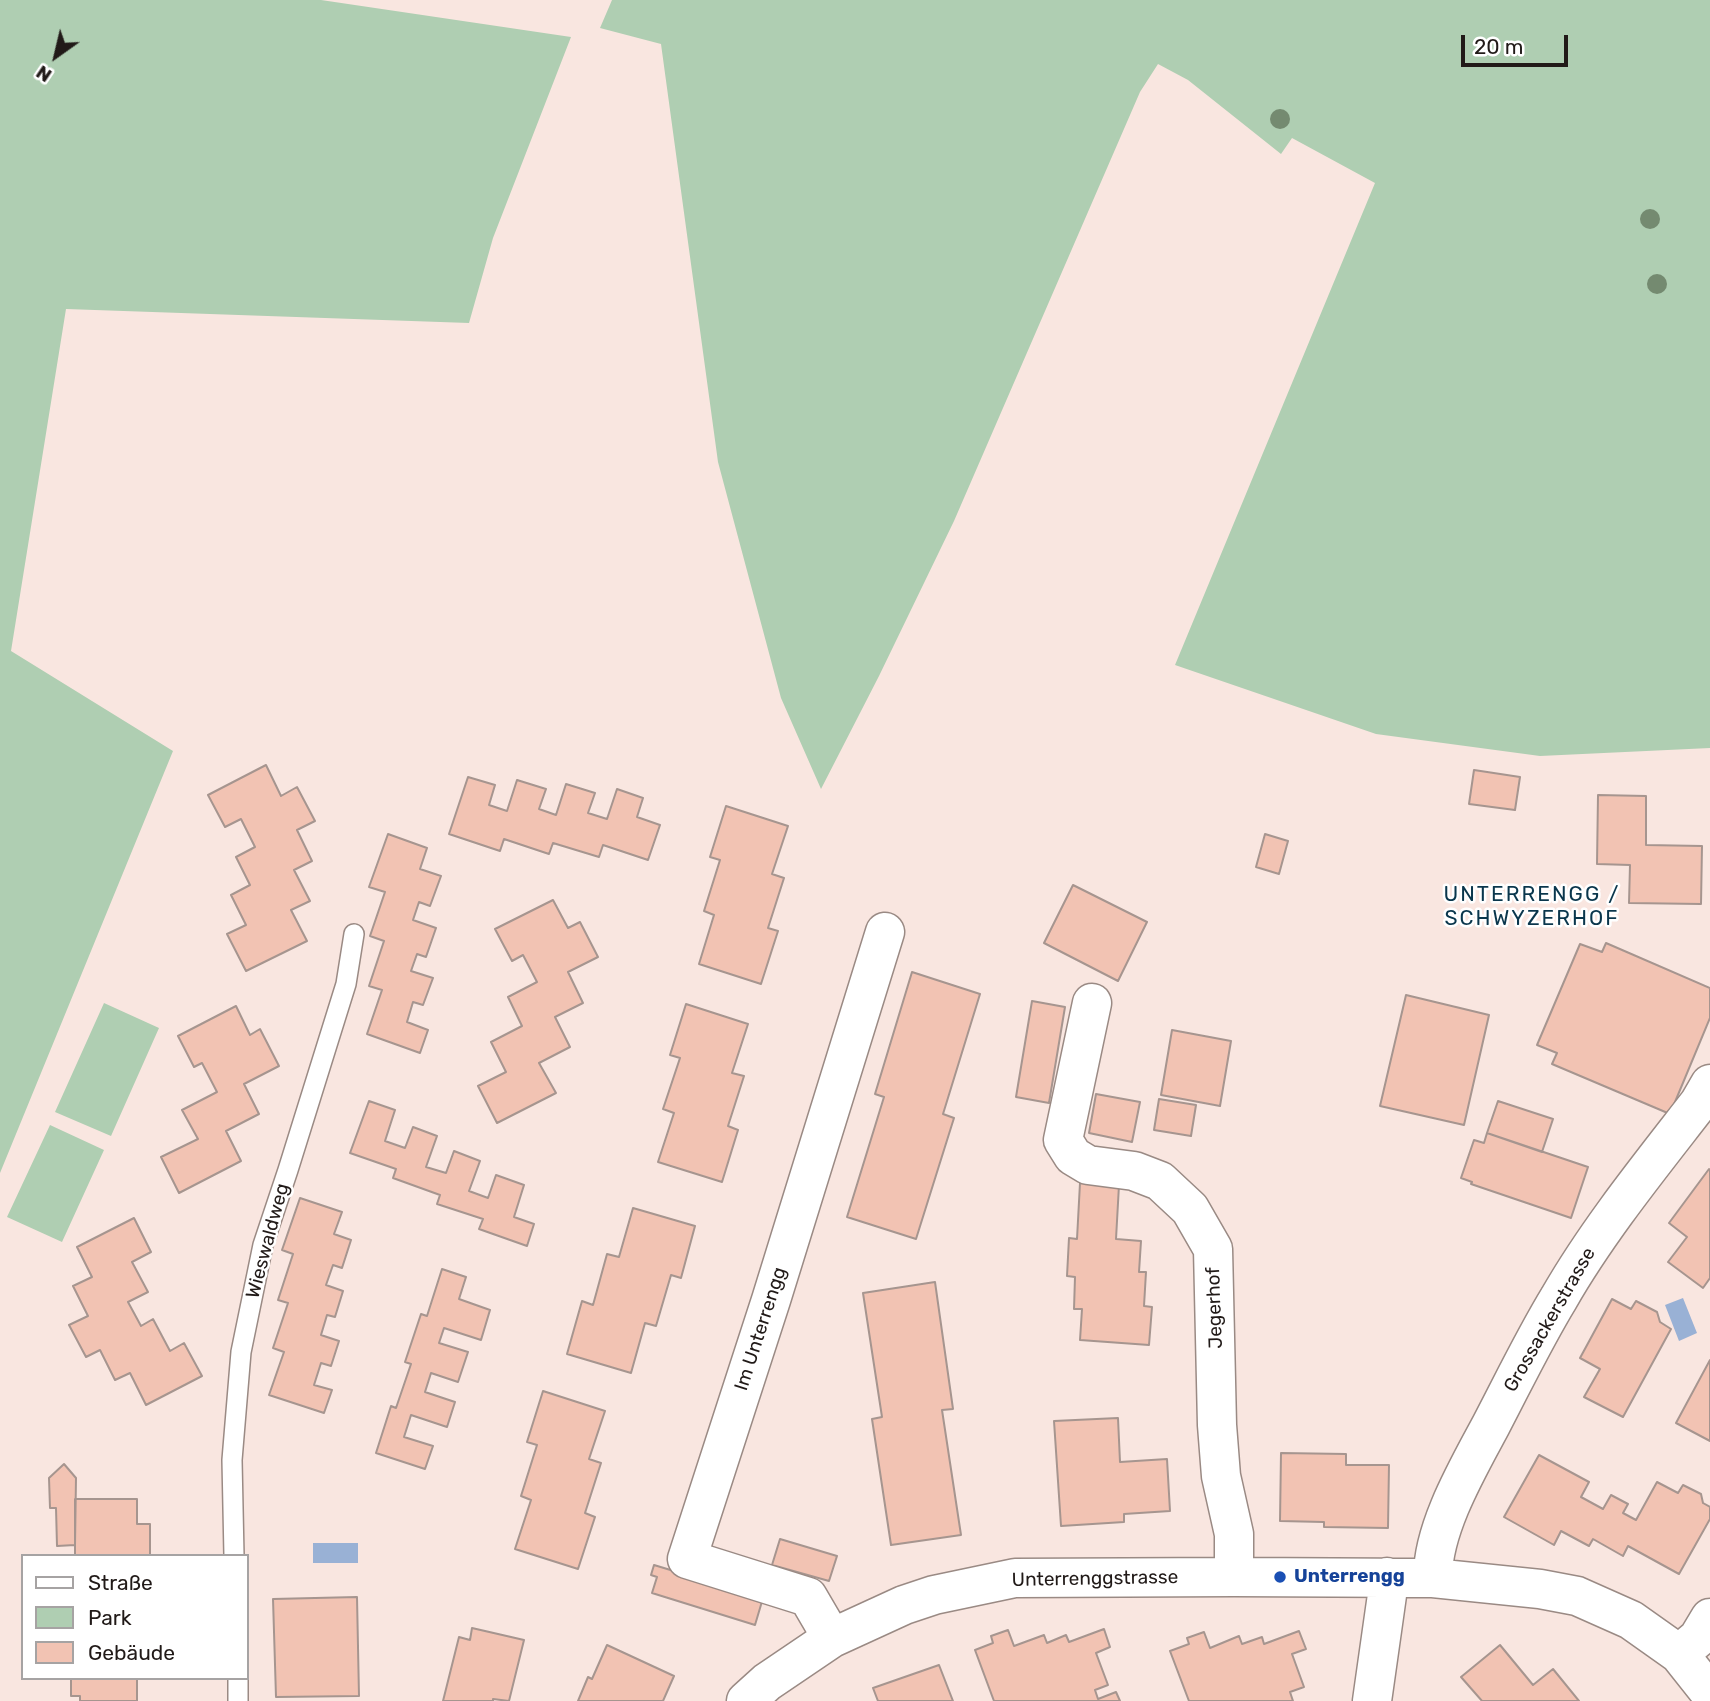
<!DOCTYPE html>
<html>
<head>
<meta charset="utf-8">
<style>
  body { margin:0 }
  #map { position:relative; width:1710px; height:1701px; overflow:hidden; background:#f9e6e0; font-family:Rubik,sans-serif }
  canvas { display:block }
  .legend { position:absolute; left:21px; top:1554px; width:228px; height:126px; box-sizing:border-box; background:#fff; border:2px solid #a6a3a3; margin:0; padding:9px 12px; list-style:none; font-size:21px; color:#211a18 }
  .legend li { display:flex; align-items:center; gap:14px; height:35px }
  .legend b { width:35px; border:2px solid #a6a3a3 }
  .north { position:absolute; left:21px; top:21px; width:70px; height:70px; -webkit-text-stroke:5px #fff; paint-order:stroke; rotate:214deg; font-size:19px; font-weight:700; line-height:28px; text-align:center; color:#211a18 }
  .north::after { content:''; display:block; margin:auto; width:24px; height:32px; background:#211a18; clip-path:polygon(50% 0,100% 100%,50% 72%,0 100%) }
  .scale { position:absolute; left:1461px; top:35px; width:107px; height:32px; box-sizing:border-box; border:4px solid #211a18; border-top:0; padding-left:9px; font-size:21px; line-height:24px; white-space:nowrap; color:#211a18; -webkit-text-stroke:5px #fff; paint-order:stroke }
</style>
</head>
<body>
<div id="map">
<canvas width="1710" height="1701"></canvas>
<ul class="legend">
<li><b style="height:9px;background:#fff"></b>Straße</li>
<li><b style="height:19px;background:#afceb2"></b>Park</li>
<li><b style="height:19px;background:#f2c3b3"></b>Gebäude</li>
</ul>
<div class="north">N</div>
<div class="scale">20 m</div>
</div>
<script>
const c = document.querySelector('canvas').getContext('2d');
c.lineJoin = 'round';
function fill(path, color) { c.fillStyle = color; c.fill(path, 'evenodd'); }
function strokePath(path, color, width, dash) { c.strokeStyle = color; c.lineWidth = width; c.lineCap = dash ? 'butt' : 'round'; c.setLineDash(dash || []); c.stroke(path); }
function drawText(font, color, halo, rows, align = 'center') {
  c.font = font + ' Rubik,sans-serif'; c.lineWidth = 5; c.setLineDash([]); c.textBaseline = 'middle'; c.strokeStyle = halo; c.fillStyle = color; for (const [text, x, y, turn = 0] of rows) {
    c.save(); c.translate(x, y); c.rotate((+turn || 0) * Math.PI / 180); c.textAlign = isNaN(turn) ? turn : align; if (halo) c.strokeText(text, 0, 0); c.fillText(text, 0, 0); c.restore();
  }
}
fill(new Path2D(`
  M0 0H321L571 37 493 238 469 323 66 309 11 651 173 751 0 1173Z
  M612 0H1710V748L1540 756 1376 734 1175 665 1375 183 1292 138 1281 154 1188 80 1158 64 1140 92 954 521 879 676 821 789 781 698 718 462 661 44 600 28Z
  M104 1003 159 1028 111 1136 55 1112Z
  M50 1125 104 1150 62 1242 7 1217Z`), '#afceb2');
fill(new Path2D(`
  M1683 1298 1697 1333 1679 1341 1665 1305Z
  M313 1543H358V1563H313Z`), '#99b1d5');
const building = new Path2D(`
  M266 765 281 796 297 787 315 821 297 830 312 861 294 870 310 901 291 910 307 941 246 971 227 934 246 925 231 895 250 885 236 857 255 847 241 819 225 827 208 795Z
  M1474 770 1520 777 1515 810 1469 804Z
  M468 777 495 785 489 805 507 811 517 780 546 789 539 809 556 815 566 784 595 793 588 813 607 819 617 789 643 798 637 817 660 825 648 860 603 845 599 857 553 843 549 854 504 839 500 851 449 834Z
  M1598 795 1646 796V845L1702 846 1701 904 1629 903 1630 865 1597 864Z
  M726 806 788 826 772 874 784 878 768 928 778 931 761 984 699 964 714 915 704 911 720 860 710 857Z
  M388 834 427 848 420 869 441 876 430 906 419 902 413 920 436 928 426 957 417 954 411 971 433 978 423 1005 413 1002 407 1022 428 1030 420 1053 367 1034 382 990 369 986 384 941 370 936 385 892 369 887Z
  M1265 834 1288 841 1279 874 1256 867Z
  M1073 885 1147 922 1118 981 1044 943Z
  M553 900 568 928 580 922 598 957 568 972 583 1003 555 1017 570 1047 539 1063 556 1093 497 1123 478 1086 506 1072 491 1042 522 1026 508 997 537 982 523 955 512 961 495 929Z
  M1606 943 1710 988V1018L1670 1114 1552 1064 1557 1053 1537 1045 1580 944 1602 952Z
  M912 972 980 994 943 1114 954 1118 916 1239 847 1217 884 1097 875 1094Z
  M1406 995 1489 1015 1464 1125 1380 1106Z
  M1032 1001 1065 1007 1049 1103 1016 1097Z
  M686 1004 748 1024 732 1073 744 1076 728 1126 738 1130 722 1182 658 1162 674 1113 663 1109 680 1058 670 1055Z
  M236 1006 250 1035 260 1029 279 1066 244 1084 259 1114 226 1131 241 1161 179 1193 161 1157 198 1139 182 1110 217 1092 202 1063 194 1067 178 1036Z
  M1172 1030 1231 1041 1220 1106 1161 1095Z
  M1096 1094 1140 1102 1132 1142 1089 1133Z
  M1159 1099 1196 1105 1191 1136 1154 1130Z
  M369 1101 395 1110 385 1141 405 1148 413 1127 437 1136 426 1167 446 1173 454 1151 480 1161 469 1191 488 1198 496 1175 524 1185 514 1217 534 1224 527 1246 479 1229 483 1219 437 1204 440 1195 393 1178 396 1169 350 1153Z
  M1498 1101 1553 1119 1542 1152 1487 1133Z
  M1487 1133 1588 1167 1571 1218 1471 1184 1472 1182 1461 1178 1474 1140 1484 1143Z
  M1709 1169 1710 1170V1278L1703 1288 1668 1262 1687 1237 1669 1223Z
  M1080 1183 1119 1185 1116 1239 1141 1241 1139 1272H1146L1144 1306 1152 1307 1149 1345 1080 1340 1082 1309H1074L1075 1277 1067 1276 1069 1238 1077 1239Z
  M300 1198 342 1212 334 1234 351 1240 342 1268 333 1265 326 1285 343 1291 335 1317 327 1315 321 1335 339 1341 331 1366 321 1363 314 1385 332 1390 324 1413 269 1395 284 1352 273 1348 288 1303 278 1300 293 1254 282 1250Z
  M633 1208 695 1226 681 1278 671 1275 656 1326 645 1323 631 1373 567 1354 582 1301 593 1305 607 1254 619 1257Z
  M134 1218 151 1252 132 1262 148 1292 128 1302 141 1326 153 1319 170 1351 184 1343 202 1376 146 1405 130 1373 115 1380 100 1350 86 1357 69 1325 88 1316 73 1286 92 1277 77 1247Z
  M442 1269 466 1277 459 1299 490 1310 481 1340 444 1328 439 1343 468 1352 458 1382 431 1373 425 1392 455 1402 447 1427 411 1415 404 1437 433 1446 425 1469 376 1453 391 1406 396 1408 411 1364 405 1362 421 1314 427 1316Z
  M935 1282 953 1409 942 1410 961 1535 891 1545 872 1419 882 1417 863 1293Z
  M1612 1299 1631 1309 1636 1301 1657 1312 1660 1322 1671 1329 1623 1417 1584 1397 1600 1369 1580 1358Z
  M1710 1360V1441L1676 1423Z
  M543 1391 605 1411 589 1459 601 1463 585 1513 595 1517 578 1569 515 1549 531 1500 521 1496 537 1445 527 1442Z
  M1118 1418 1120 1462 1167 1459 1170 1511 1124 1514V1522L1061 1526 1054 1421Z
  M1281 1453 1346 1454V1465H1389L1388 1528 1324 1527V1522L1280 1521Z
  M1539 1455 1589 1482 1581 1497 1603 1509 1611 1495 1628 1504 1623 1513 1636 1520 1657 1482 1678 1493 1683 1485 1701 1494 1703 1503 1710 1507V1519L1679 1574 1628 1546 1623 1556 1593 1539 1589 1546 1561 1531 1554 1545 1504 1517Z
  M64 1464 76 1478 75 1545 57 1546 56 1508H50L49 1478Z
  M75 1499H137V1524H150V1556H75Z
  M780 1539 837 1556 829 1581 772 1565Z
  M654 1565 763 1598 755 1625 652 1593 657 1577 651 1575Z
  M357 1597 359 1696 276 1697 273 1599Z
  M472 1628 524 1640 509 1701 493 1699V1701H443L459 1637 470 1640Z
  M1104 1629 1110 1647 1096 1653 1108 1685 1095 1690 1098 1699 1116 1692 1120 1701H994L975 1650 993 1643 991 1636 1008 1630 1014 1646 1044 1635 1047 1643 1066 1635 1069 1642Z
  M1299 1631 1306 1649 1292 1654 1304 1687 1290 1692 1293 1701H1189L1170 1651 1189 1644 1187 1638 1204 1632 1210 1648 1239 1636 1242 1644 1262 1637 1264 1644Z
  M607 1645 674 1676 663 1701H578L588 1677 592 1679Z
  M1500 1645 1533 1685 1553 1669 1579 1701H1482L1461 1677Z
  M939 1665 953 1701H878L873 1688Z
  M71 1678H137V1701H80V1696H71Z`);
fill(building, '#f2c3b3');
strokePath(building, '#a6958f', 2);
const lane = new Path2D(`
  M234 1556 232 1460 241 1352 263 1245 288 1170 346 984 354 934
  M238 1678V1701`);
const street = new Path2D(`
  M1092 1003 1063 1140 1073 1156 1088 1165 1134 1171 1160 1181 1190 1209 1213 1249 1217 1425 1221 1476 1234 1534V1577
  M1433 1578C1432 1529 1468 1468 1491 1425 1513 1383 1534 1339 1559 1298 1598 1230 1651 1165 1699 1103L1710 1084
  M832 1638 808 1597 687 1559 771 1300 885 932
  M1679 1654 1698 1638 1710 1618
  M746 1701 767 1682 832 1638 904 1605 934 1595 1015 1578 1234 1577 1433 1578 1540 1589 1577 1596 1631 1620 1679 1654 1710 1693
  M1372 1701 1387 1595V1577`);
strokePath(lane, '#9a8a84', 22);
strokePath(street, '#9a8a84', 41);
strokePath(lane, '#fff', 19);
strokePath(street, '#fff', 38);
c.fillStyle = '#748a70';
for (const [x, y] of [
  [1280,119],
  [1650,219],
  [1657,284]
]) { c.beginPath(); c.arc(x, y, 10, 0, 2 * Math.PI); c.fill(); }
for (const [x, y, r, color] of [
  [1280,1577,7,"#1a4fb4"]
]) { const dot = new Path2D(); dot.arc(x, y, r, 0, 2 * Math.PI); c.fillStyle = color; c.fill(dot); strokePath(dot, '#fff', 2.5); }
drawText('19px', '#211a18', '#fff', [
  ["Wieswaldweg",268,1241,-75],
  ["Jegerhof",1215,1308,-92],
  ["Grossackerstrasse",1550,1320,-60],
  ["Im Unterrengg",761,1329,-72],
  ["Unterrenggstrasse",1095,1579,-1]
]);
drawText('bold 19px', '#164399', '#fff', [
  ["Unterrengg",1294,1577]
], 'left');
c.letterSpacing = '2px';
drawText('21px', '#0a364c', '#fff', [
  ["UNTERRENGG /",1532,895],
  ["SCHWYZERHOF",1532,919]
]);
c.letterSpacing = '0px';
</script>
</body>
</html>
